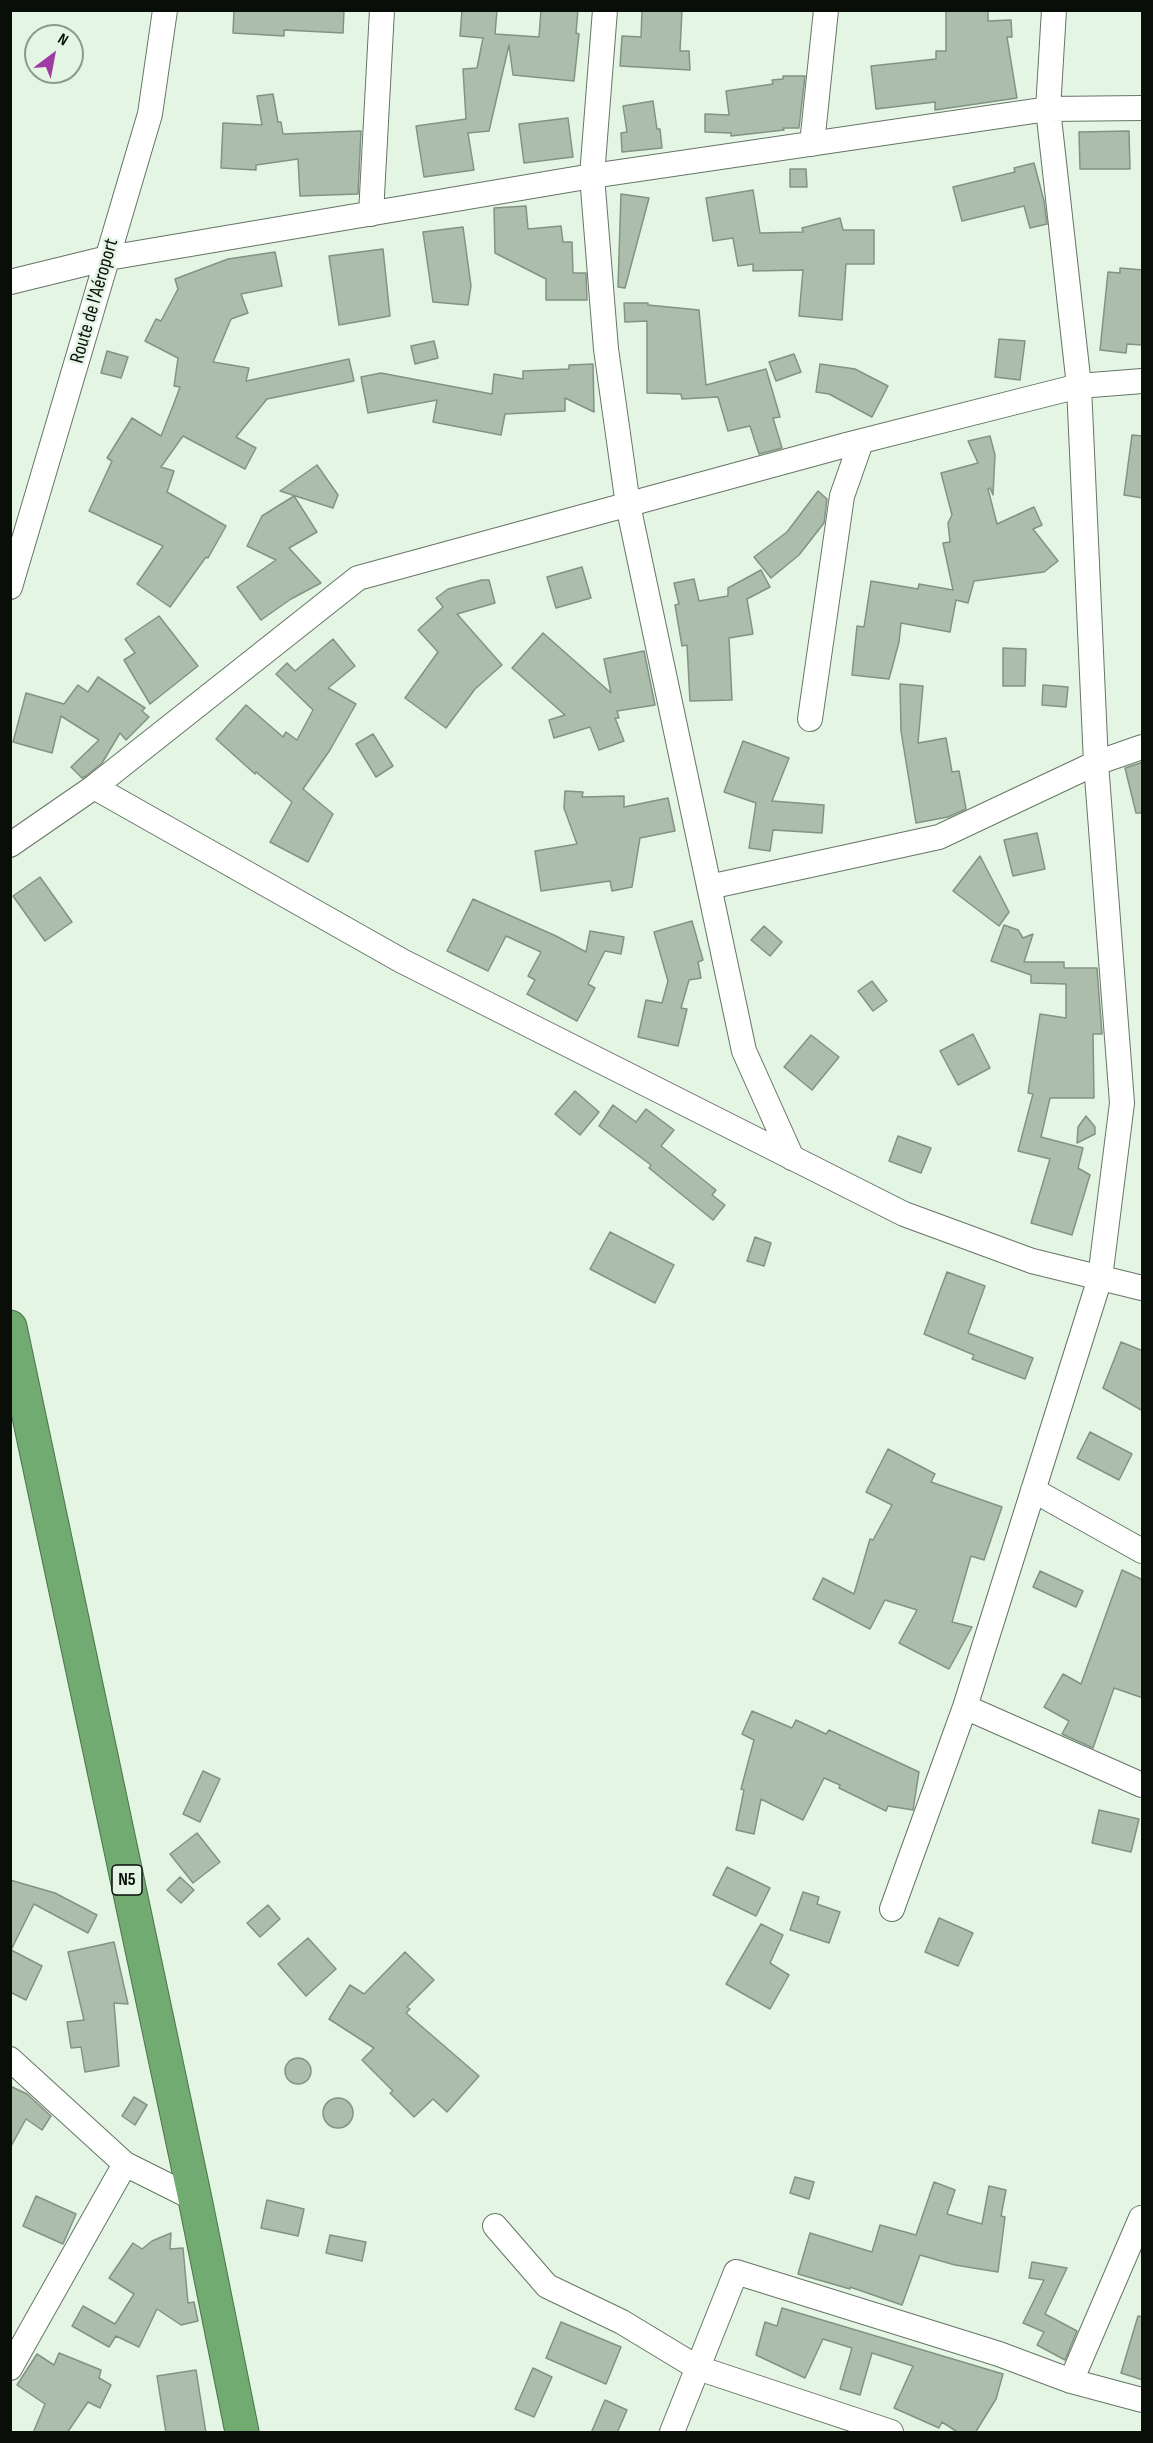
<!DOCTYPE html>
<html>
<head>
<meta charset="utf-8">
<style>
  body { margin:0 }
  #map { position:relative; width:1153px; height:2443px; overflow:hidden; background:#e4f5e4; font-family:"Sofia Sans Condensed",sans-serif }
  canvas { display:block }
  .frame { position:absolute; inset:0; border:12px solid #090e09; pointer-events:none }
  .north { position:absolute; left:24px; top:24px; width:60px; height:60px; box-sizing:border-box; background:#e4f5e4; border:2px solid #8c998c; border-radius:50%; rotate:32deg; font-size:16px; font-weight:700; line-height:24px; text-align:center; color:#090e09 }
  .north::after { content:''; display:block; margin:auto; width:21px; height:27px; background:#9d3ca3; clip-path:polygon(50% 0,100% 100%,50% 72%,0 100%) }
</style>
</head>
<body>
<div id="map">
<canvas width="1153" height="2443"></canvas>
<div class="frame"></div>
<div class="north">N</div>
</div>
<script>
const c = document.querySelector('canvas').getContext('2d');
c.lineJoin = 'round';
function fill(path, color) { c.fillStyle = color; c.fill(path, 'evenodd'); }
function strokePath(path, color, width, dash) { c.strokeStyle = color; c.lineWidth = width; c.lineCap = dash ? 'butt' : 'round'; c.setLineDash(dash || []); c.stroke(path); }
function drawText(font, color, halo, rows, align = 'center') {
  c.font = font + ' "Sofia Sans Condensed",sans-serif'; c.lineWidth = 5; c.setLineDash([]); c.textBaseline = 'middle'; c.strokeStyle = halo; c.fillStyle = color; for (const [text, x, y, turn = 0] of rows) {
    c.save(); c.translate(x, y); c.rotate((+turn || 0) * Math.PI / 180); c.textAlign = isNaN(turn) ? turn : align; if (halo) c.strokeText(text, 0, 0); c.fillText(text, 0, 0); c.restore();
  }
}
const building = new Path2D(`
  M234 10H344L343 33 284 30V36L233 33Z
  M462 10H497L495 34 539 37 541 10H578L576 33 579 34 574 81 513 75 509 45 489 131 468 133 474 170 424 177 416 126 466 119 463 69 477 68 483 38 460 36Z
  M642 10H682L680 51H689L690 70 620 66 622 36 641 37Z
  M946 10H988V21L1011 20 1012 37H1007L1017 98 935 110V102L876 109 871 66 936 59V51H946Z
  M783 76H805L799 128H783L784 130 731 136V133L705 132V114L729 115 726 91 773 84 772 80 783 79Z
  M273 94 278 122H281L283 134 361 131 358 194 300 196 298 159 256 165V170L221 168 223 123 262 125 257 96Z
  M653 101 657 129H660L662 148 622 152 621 133 627 132 623 106Z
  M568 118 573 157 524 163 519 124Z
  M1129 131 1130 169H1080L1079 132Z
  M1034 163 1044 201 1047 224 1030 228 1024 206 962 221 953 187 1015 172 1014 168Z
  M790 169H806L807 187H790Z
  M753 190 760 233 803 232 802 228 840 218 843 230H874V264H846L842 320 799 316 803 270 753 271V264L738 266 733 238 713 241 706 198Z
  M621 194 649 198 625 288 618 287Z
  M526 206 528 229 561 226 563 242H572L573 273H586L587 300H546V279L495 253 494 208Z
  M463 227 471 286 468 305 433 302 423 232Z
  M383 249 390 316 339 325 329 256Z
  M275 252 282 286 241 294 248 313 231 319 213 362 249 368 246 381 349 359 354 381 267 399 236 437 256 448 245 469 183 436 161 467 174 471 167 492 226 526 208 558 206 557 170 607 137 584 163 546 89 511 112 461 107 458 132 418 161 436 173 406 180 387 174 386 178 358 145 341 156 319 161 321 178 289 175 279 228 259Z
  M1120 268 1143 270V345L1127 344 1126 353 1100 350 1108 272 1120 273Z
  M624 303H648V305L699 310 706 385 766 369 780 417 773 418 782 448 759 454 750 426 728 431 718 397 682 399 681 394 647 393V321L625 322Z
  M999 339 1025 341 1020 380 995 377Z
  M434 341 438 358 415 364 411 346Z
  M107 351 128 357 121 378 101 373Z
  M794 354 801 372 776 381 769 362Z
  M593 364 594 412 565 398V411L505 414 501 435 433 422 437 400 368 413 361 377 381 373 492 394 494 374 523 379V371L569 369V365Z
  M820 364 855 369 888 386 872 417 829 394 816 392Z
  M1132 435 1143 436V498L1124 495Z
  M990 436 995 455 993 495 990 488 988 489 997 524 1034 507 1042 525 1033 529 1058 561 1044 572 974 581 968 603 956 600 950 632 901 623 899 642 889 679 852 675 857 626 864 627 871 581 918 589 919 584 953 590 943 543 950 542 948 523 952 515 941 473 978 463 968 441Z
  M317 465 338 495 333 508 280 491Z
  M818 491 827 499 824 523 799 555 771 578 754 557 787 532Z
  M294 496 317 532 289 548 321 583 291 599 261 620 237 587 276 560 247 546 262 516Z
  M582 567 591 598 556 608 547 577Z
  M761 570 770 587 747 599 753 634 729 638 732 700 690 701 687 645 682 646 675 605 679 604 674 583 694 579 699 601 728 596V588Z
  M482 580H489L495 603 457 614 502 665 475 689 446 728 405 698 438 652 418 630 443 607 436 598 448 589Z
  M159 616 198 666 150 704 124 660 135 653 125 639Z
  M543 633 611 693 604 659 644 651 655 705 617 711 619 718H615L624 741 599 750 590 727 554 738 549 720 565 715 512 668Z
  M333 639 355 666 328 688 356 704 330 750 303 789 333 814 308 862 270 842 292 802 256 772 255 774 216 739 246 705 283 737 286 732 297 740 313 710 276 674 287 663 295 671Z
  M1003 648 1026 649 1025 686H1003Z
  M98 677 145 708 142 711 149 717 126 740 120 733 102 763 86 776 82 778 71 767 99 740 61 716 52 753 13 742 26 693 64 704 78 685 88 692Z
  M900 684 923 686 918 743 946 738 952 772 959 771 966 809 948 817 916 823 901 731Z
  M1043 685 1068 687 1066 707 1042 705Z
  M373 734 393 766 376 777 356 744Z
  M743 741 789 758 772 801 824 805 822 833 773 830 770 851 749 848 756 803 724 792Z
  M1143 762V813H1136L1125 768Z
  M565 791 583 792 582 797 624 796V807L668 798 675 831 640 838 632 887 612 891 610 881 541 891 535 851 577 844 564 808Z
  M1037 833 1045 869 1013 876 1004 840Z
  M980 856 1009 912 999 926 953 891Z
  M40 877 72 922 45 941 13 896Z
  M473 899 556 936 586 952 590 931 624 937 621 954 605 951 588 984 595 988 577 1021 527 994 535 980 528 976 541 952 506 936 488 971 447 951Z
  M692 921 703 960 698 962 701 978 689 980 681 1008 687 1009 678 1046 638 1037 646 1000 662 1003 668 981 654 932Z
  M1004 925 1018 930 1023 938 1033 934 1024 962H1064V968H1097L1102 1034H1093L1094 1098H1050L1041 1137 1083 1148 1078 1168 1090 1175 1072 1235 1031 1223 1050 1159 1018 1151 1033 1094 1028 1093 1040 1014 1066 1018V984L1031 983V975L991 961Z
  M764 926 782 942 770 956 751 940Z
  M872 981 887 1001 873 1011 858 991Z
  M973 1034 990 1068 958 1085 940 1051Z
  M811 1035 839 1057 812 1090 784 1067Z
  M575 1091 599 1112 580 1135 555 1114Z
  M613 1105 636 1122 646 1109 674 1130 661 1146 716 1190 712 1195 725 1205 713 1220 649 1168 651 1165 599 1126Z
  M1086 1116 1095 1127V1134L1077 1143 1078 1127Z
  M898 1136 931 1148 921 1173 889 1161Z
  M610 1232 674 1265 655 1303 590 1269Z
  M755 1237 771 1243 764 1266 747 1261Z
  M947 1272 985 1286 968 1333 1033 1358 1025 1379 972 1359 974 1355 924 1334Z
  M1121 1342 1143 1351V1411L1103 1388Z
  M1090 1432 1132 1454 1119 1480 1077 1458Z
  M888 1449 935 1474 931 1482 1002 1507 984 1560 971 1556 952 1622 972 1627 949 1669 899 1643 917 1610 885 1600 870 1629 813 1599 823 1578 854 1594 870 1539 873 1540 892 1505 866 1492Z
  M1122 1570 1143 1580V1698L1114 1688 1093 1748 1062 1734 1069 1721 1044 1707 1063 1674 1081 1684Z
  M1040 1571 1083 1591 1076 1607 1033 1587Z
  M752 1711 792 1728 796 1720 826 1734 829 1730 919 1772 913 1810 888 1806 886 1811 839 1788 840 1785 824 1778 803 1820 761 1799 754 1834 736 1830 744 1790 741 1789 754 1740 742 1734Z
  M203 1771 220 1779 200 1822 183 1814Z
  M1099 1810 1139 1819 1131 1852 1092 1843Z
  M197 1833 220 1862 193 1883 170 1854Z
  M727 1867 770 1888 756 1916 713 1895Z
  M180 1877 194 1890 181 1903 167 1890Z
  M10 1880 55 1893 97 1915 88 1933 34 1904 11 1950 42 1966 26 2000 10 1992Z
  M803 1892 819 1897 817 1904 840 1912 829 1943 790 1930Z
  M268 1905 280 1919 260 1937 247 1923Z
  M939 1918 973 1933 958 1966 925 1952Z
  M761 1924 783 1935 770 1963 789 1975 770 2009 726 1984Z
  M308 1938 336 1969 306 1996 278 1964Z
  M114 1942 128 2004 114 2003 119 2066 85 2072 81 2047 71 2048 67 2022 84 2020 68 1952Z
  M405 1952 434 1980 407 2007 410 2009 406 2013 479 2076 447 2112 433 2099 414 2117 390 2093 393 2091 362 2060 374 2048 329 2019 350 1985 364 1994Z
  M285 2071a13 13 0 1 1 26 0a13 13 0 1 1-26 0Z
  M10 2086 27 2094 51 2116 42 2130 26 2119 10 2148Z
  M134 2097 147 2105 135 2125 122 2116Z
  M323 2113a15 15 0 1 1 30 0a15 15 0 1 1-30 0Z
  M795 2177 814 2182 809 2199 790 2193Z
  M934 2182 955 2190 947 2214 982 2224 989 2186 1006 2190 1001 2216 1005 2217 998 2272 955 2265 920 2255 902 2305 850 2287V2289L798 2274 810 2233 872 2252 880 2225 916 2235Z
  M36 2196 76 2214 63 2244 23 2226Z
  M267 2200 304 2209 298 2236 261 2228Z
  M171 2233 170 2249 183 2248 188 2303 194 2302 198 2321 181 2325 157 2309 139 2347 116 2336 109 2347 72 2326 83 2306 115 2324 134 2294 109 2278 133 2243 142 2249 152 2241Z
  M330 2235 366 2242 362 2261 326 2253Z
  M1032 2262 1067 2268 1045 2314 1077 2331 1065 2360 1037 2345 1044 2332 1023 2323 1044 2280 1029 2278Z
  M782 2308 1003 2374 996 2399 975 2433H959L942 2422 939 2428 894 2408 913 2366 872 2353 860 2395 840 2389 852 2348 823 2339 805 2378 756 2355 765 2322 777 2326Z
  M1138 2316 1143 2317V2380L1121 2373Z
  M561 2322 621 2347 606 2384 546 2358Z
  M59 2353 101 2370 99 2378 111 2385 100 2408 88 2402 67 2433H33L45 2404 17 2385 37 2354 54 2365Z
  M533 2368 552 2377 534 2417 515 2409Z
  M196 2370 206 2433H166L157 2376Z
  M605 2400 627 2410 617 2433H591Z`);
fill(building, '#adbdac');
strokePath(building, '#839383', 1.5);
const minor = new Path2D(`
  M605 10 592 176 606 349 628 505 744 1051 792 1158
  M812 144 826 10
  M371 214 382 10
  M10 282 108 258 592 176 1048 109 1142 108
  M10 587 150 114 165 10
  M810 719 842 496 861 442
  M94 787 358 578 846 445 1079 386 1142 381
  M10 845 94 787 402 961 904 1214 1032 1261 1142 1288
  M709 887 939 837 1096 763 1142 747
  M1033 1490 1142 1551
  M965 1707 1142 1785
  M892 1909 965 1707 1100 1278 1122 1103 1096 763 1079 386 1048 109 1054 10
  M10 2059 125 2164 195 2199
  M495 2226 547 2286 622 2322 698 2368 891 2432
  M10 2368 125 2164
  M1071 2381 1141 2218
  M672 2432 736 2272 999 2354 1071 2381 1142 2400`);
const highway = new Path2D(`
  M10 1327 195 2199 242 2432`);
strokePath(minor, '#667565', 26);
strokePath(highway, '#4d744d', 35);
strokePath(minor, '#fff', 24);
strokePath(highway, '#71ab72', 33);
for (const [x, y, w] of [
  [127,1880,30]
]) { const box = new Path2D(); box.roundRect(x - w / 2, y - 15, w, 30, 4.5); c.fillStyle = '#e4f5e4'; c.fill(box); strokePath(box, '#090e09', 1.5); }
drawText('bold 18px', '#090e09', null, [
  ["N5",127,1880]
]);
drawText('20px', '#090e09', '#e4f5e4', [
  ["Route de l'Aéroport",95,301,-74]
]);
</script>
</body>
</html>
